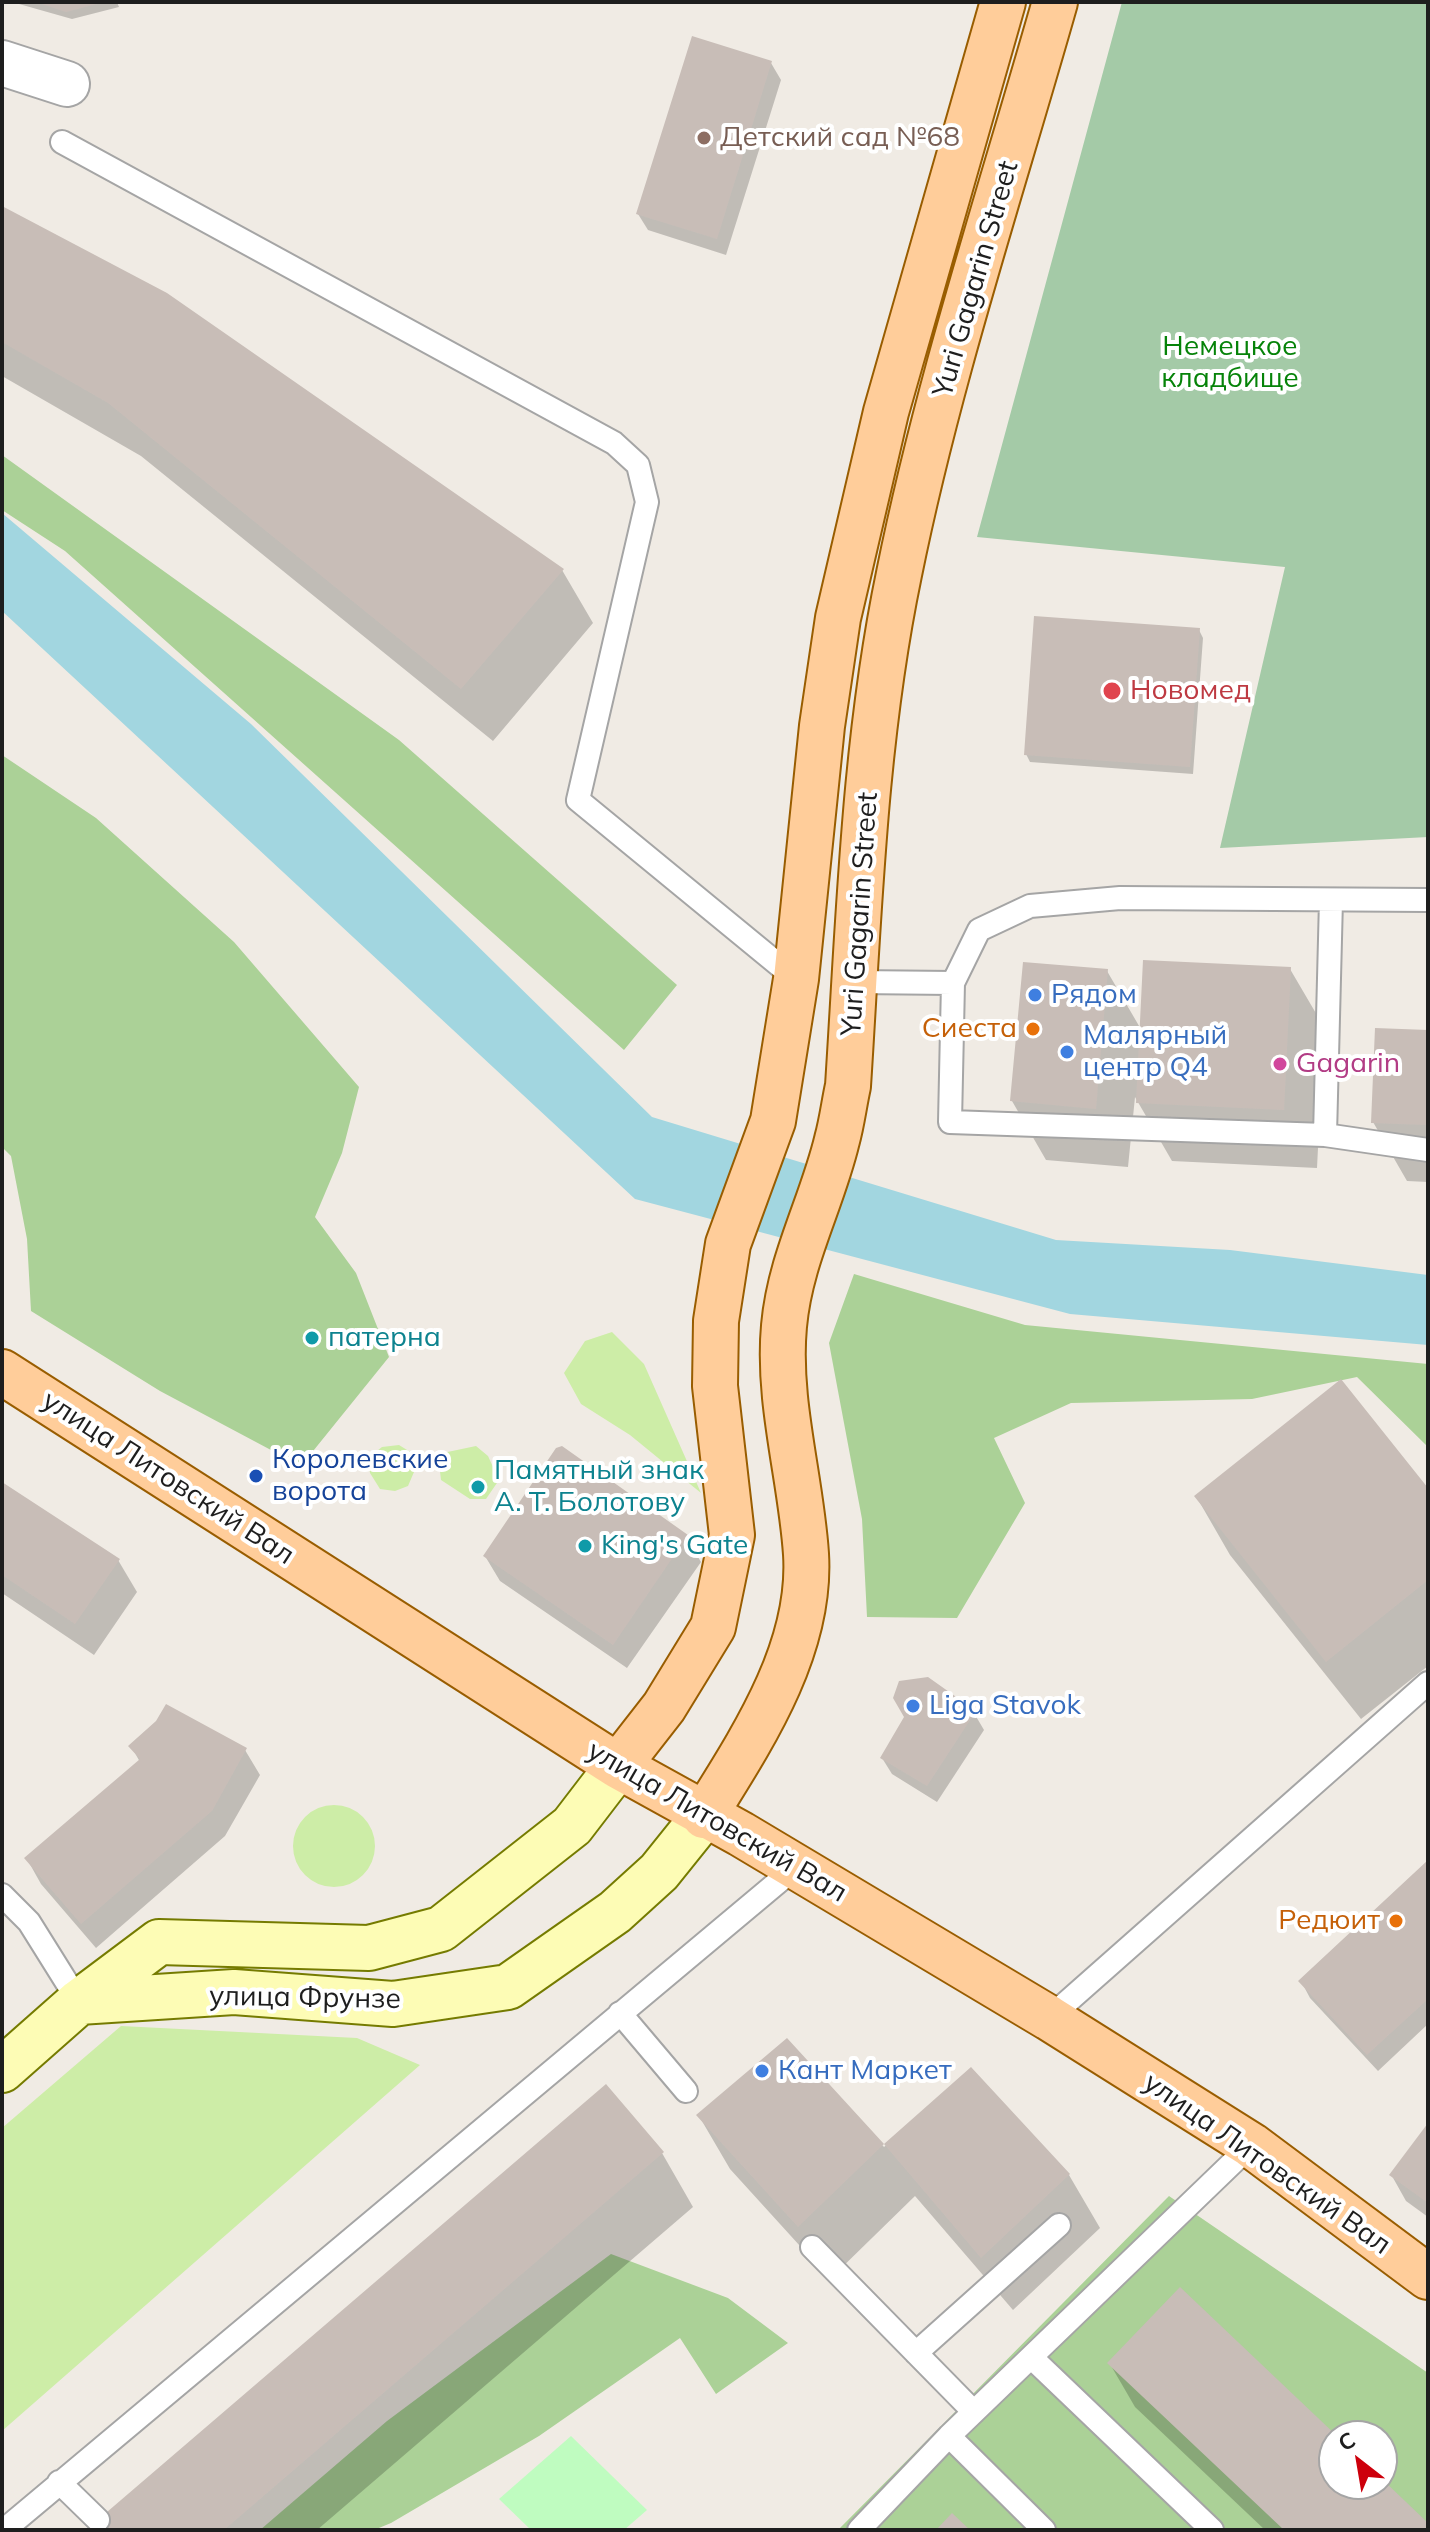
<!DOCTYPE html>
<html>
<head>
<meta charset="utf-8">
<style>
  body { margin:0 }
  #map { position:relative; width:1430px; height:2532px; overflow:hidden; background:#f0ebe4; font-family:Mulish,sans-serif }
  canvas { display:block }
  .frame { position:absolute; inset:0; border:4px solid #1e1e1e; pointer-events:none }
  .north { position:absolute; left:1318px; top:2420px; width:80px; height:80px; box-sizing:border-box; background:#fff; border:2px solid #a5a5a5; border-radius:50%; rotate:329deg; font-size:22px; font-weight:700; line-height:32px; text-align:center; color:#1e1e1e }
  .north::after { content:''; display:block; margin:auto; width:28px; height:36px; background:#cd000c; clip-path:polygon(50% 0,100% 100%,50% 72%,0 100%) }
</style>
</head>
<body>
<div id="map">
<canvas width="1430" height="2532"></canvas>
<div class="frame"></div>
<div class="north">С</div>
</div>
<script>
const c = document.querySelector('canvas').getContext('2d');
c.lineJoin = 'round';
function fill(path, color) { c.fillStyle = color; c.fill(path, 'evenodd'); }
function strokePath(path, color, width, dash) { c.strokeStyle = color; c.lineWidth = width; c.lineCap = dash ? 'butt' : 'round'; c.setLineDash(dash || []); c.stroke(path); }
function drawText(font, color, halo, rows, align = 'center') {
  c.font = font + ' Mulish,sans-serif'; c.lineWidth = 8; c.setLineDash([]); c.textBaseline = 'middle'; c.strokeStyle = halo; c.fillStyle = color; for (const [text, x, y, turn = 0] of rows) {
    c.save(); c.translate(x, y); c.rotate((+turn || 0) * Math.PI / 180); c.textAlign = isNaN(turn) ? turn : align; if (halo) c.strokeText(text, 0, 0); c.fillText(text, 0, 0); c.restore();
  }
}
fill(new Path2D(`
  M612 1332 644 1364 701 1493 630 1435 581 1404 564 1373 585 1341Z
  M399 1445 420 1458 408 1486 395 1491 380 1489 370 1473 368 1458 382 1447Z
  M476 1446 488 1456 499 1480 486 1499H470L441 1480 438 1454Z
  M293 1846a41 41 0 1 1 82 0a41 41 0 1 1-82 0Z
  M121 2026 357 2038 420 2065 2 2431V2128Z`), '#cdeda7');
fill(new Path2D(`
  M2 455 399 740 677 985 624 1050 65 551 2 510Z
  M2 755 96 818 234 942 359 1087 342 1153 315 1217 356 1273 389 1357 301 1466 160 1391 31 1311 27 1239 11 1156 2 1147Z
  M854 1274 1025 1325 1428 1364V1447L1357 1377 1252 1399 1071 1403 994 1438 1025 1503 957 1618 867 1617 862 1519 829 1343Z
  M1169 2196 1428 2373V2530H838ZM1334 2436H1382V2484H1334Z
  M611 2254 728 2298 788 2343 716 2394 680 2338 539 2436 391 2523 374 2530H260L387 2421Z`), '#abd197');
fill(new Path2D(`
  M1122 2H1428V837L1220 848 1285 567 977 537Z`), '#a4caa7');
fill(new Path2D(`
  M571 2436 647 2510 624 2530H531L499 2499Z`), '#bffcc0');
fill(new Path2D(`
  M2 513 251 724 652 1117 1056 1240 1230 1250 1428 1275V1345L1070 1314 635 1199 2 611Z`), '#a2d6e0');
fill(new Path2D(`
  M12 2H117L119 7 72 19Z
  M771 63 781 80 726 255 648 230 638 214Z
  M2 208 562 570 593 623 493 741 141 456 2 376Z
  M1199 630 1203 638 1193 774 1030 762 1026 754Z
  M1290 969 1324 1027 1317 1168 1172 1161 1135 1097 1128 1167 1046 1160 1012 1101 1107 971 1142 1031Z
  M1428 1032V1182L1407 1181 1373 1122Z
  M2 1484 118 1560 137 1592 94 1655 2 1593Z
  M1428 1491V1666L1361 1719 1230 1555 1196 1496Z
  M686 1537 701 1562 627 1668 500 1581 485 1556Z
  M974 1713 984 1730 937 1802 892 1774 882 1758 907 1718Z
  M131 1746 245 1750 260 1775 225 1836 96 1948 41 1884 27 1859 140 1762Z
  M1428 1863V2024L1378 2071 1310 1998 1301 1981Z
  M786 2041 884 2147 970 2070 1069 2175 1100 2228 1013 2310 915 2196 830 2279 730 2169 699 2116Z
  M606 2087 662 2153 693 2207 317 2530H89Z
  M1428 2126V2217L1406 2201 1392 2176Z
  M1110 2364 1334 2484 1382 2482 1428 2525V2530H1265L1135 2407Z`), '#0003');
fill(new Path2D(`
  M36 2H100V3L66 12Z
  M692 36 772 61 717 239 636 214Z
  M2 206 167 293 564 569 461 689 108 403 2 342Z
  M1034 616 1200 628 1190 767 1024 755Z
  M1143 960 1291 967 1284 1110 1136 1103Z
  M1023 962 1108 969 1096 1109 1010 1101Z
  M1375 1028 1428 1030V1125L1371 1123Z
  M1341 1379 1428 1488V1580L1326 1662 1194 1496Z
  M562 1446 688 1535 613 1645 483 1556 556 1448Z
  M2 1482 120 1559 75 1624 2 1575Z
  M928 1677 976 1711 927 1786 880 1758 904 1717 893 1698 899 1681Z
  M166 1704 247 1748 212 1811 81 1924 24 1858 140 1759 128 1746 156 1721Z
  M1428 1860V1999L1367 2055 1298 1981Z
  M787 2038 884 2144 798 2227 696 2115Z
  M971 2067 1070 2174 981 2258 884 2144Z
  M606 2084 664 2152 224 2530H86Z
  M1428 2123V2203L1389 2175Z
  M1180 2287 1337 2436 1334 2484H1382V2479L1428 2523V2530H1284L1107 2363Z
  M952 2513 970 2530H936Z`), '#c8bdb7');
const service = new Path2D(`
  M62 142 614 443 638 465 647 502 578 800 796 979
  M1428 900 1120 898 1030 906 979 930 953 983 950 1122 1325 1135 1428 1150
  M855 982 953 983
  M1325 1135 1331 900
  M2 1895 29 1922 79 2002
  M620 2013 686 2091
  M1049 2018 1428 1683
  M812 2247 974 2412
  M916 2353 1059 2225
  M1032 2358 1212 2530
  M949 2436 1044 2530
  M59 2482 98 2520
  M4 2530 796 1867
  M859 2530 949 2436 1251 2145`);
const minor = new Path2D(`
  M2 63 67 84`);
const secondary = new Path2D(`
  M79 2002 234 1992 393 2004 508 1987 615 1912 659 1872 704 1816
  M2 2070 79 2002 159 1942 369 1948 441 1929 572 1826 618 1766`);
const primary = new Path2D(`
  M2 1372 618 1766 741 1834 1049 2018 1251 2145 1428 2277
  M618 1766 664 1707 713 1627 732 1535 715 1386 716 1321 728 1244 773 1121 796 979 822 726 838 618 886 412 1003 2
  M704 1816C752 1739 812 1649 806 1554 801 1478 777 1402 784 1326 790 1259 822 1203 837 1140 842 1122 844 1104 848 1086 859 916 864 742 899 574 938 381 1001 192 1055 2`);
strokePath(service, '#a5a5a5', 26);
strokePath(minor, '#a5a5a5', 48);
strokePath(secondary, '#757b00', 48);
strokePath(primary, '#995d00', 48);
strokePath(service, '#fff', 22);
strokePath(minor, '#fff', 44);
strokePath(secondary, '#fdfcb5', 44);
strokePath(primary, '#ffcd9a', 44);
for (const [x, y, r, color] of [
  [704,138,8,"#8d6e63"],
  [1112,691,10,"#e0444e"],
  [1035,995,8,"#3f7fe0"],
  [1033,1029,8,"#e8710a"],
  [1067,1052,8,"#3f7fe0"],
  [1280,1064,8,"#d1479c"],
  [312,1338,8,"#0f9aa8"],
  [256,1476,8,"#1a4fb4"],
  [478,1487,8,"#0f9aa8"],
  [585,1546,8,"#0f9aa8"],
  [913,1706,8,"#3f7fe0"],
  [1396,1921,8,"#e8710a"],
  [762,2071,8,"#3f7fe0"]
]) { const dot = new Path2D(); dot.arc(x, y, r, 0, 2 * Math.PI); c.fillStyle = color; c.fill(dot); strokePath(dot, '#fff', 3); }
drawText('28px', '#785e54', '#fff', [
  ["Детский сад №68",720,138]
], 'left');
drawText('28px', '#1e1e1e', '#fff', [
  ["Yuri Gagarin Street",976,279,-74],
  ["Yuri Gagarin Street",860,914,-86],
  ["улица Литовский Вал",168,1478,33],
  ["улица Литовский Вал",717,1822,30],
  ["улица Фрунзе",305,1998,1],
  ["улица Литовский Вал",1267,2164,35]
]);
drawText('28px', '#068309', '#fff', [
  ["Немецкое",1230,347],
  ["кладбище",1230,379]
]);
drawText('28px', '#be3a42', '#fff', [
  ["Новомед",1130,691]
], 'left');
drawText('28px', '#366cbe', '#fff', [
  ["Рядом",1051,995],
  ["Малярный",1083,1036],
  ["центр Q4",1083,1068],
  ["Liga Stavok",929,1706],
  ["Кант Маркет",778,2071]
], 'left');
drawText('28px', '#c56008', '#fff', [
  ["Сиеста",1017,1029],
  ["Редюит",1380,1921]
], 'right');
drawText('28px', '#b23c85', '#fff', [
  ["Gagarin",1296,1064]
], 'left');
drawText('28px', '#0d838f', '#fff', [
  ["патерна",328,1338],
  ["Памятный знак",494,1471],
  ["А. Т. Болотову",494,1503],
  ["King's Gate",601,1546]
], 'left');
drawText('28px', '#164399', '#fff', [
  ["Королевские",272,1460],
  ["ворота",272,1492]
], 'left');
</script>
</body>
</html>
